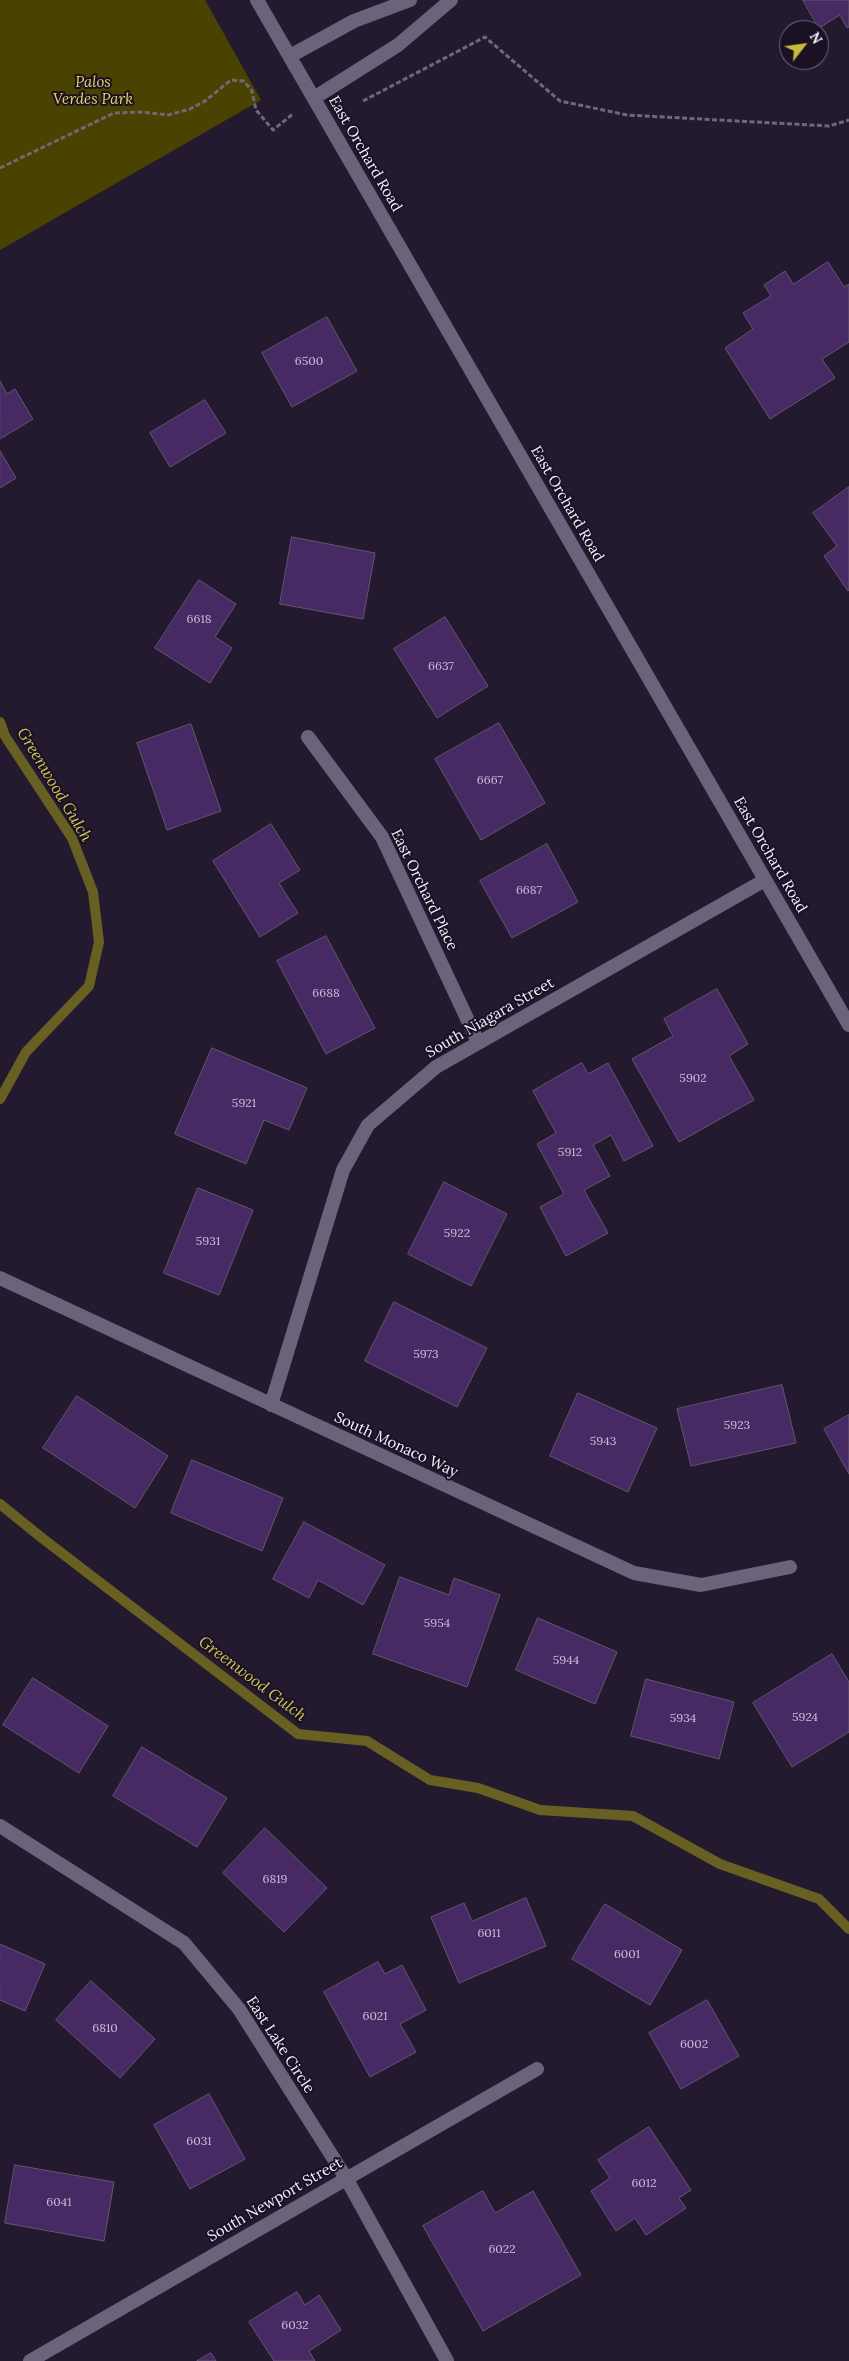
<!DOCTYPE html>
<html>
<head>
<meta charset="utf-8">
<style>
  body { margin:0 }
  #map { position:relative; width:849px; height:2361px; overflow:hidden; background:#241a2f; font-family:Lora,serif }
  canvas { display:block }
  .north { position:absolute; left:779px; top:20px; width:50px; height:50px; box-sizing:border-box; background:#1a1125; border:1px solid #726a7b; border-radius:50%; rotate:60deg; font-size:14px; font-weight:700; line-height:20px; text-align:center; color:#f5effd }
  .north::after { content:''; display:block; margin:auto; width:18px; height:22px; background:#caba3a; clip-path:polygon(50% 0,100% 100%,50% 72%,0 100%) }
</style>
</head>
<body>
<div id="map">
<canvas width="849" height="2361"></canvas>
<div class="north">N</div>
</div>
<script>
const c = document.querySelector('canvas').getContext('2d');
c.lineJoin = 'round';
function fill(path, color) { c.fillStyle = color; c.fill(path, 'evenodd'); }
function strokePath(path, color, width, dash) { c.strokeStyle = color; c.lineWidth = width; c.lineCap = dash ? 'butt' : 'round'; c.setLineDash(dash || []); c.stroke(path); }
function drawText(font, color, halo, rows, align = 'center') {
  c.font = font + ' Lora,serif'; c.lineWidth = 4; c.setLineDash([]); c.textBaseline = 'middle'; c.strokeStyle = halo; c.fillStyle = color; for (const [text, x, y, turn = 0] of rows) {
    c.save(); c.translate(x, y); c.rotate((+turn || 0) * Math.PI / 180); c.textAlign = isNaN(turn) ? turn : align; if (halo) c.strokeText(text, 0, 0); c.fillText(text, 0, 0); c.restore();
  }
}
fill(new Path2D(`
  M0 0H205L261 100 0 250Z`), '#494201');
strokePath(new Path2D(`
  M0 722 5 736 72 838 93 892 99 942 89 986 26 1052 0 1099
  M0 1504 42 1538 298 1734 367 1741 430 1780 478 1788 540 1810 633 1816 720 1864 819 1899 849 1929`), '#676022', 10);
const building = new Path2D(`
  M803 0H849V27L847 28 840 15 819 28Z
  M828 262 844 287 849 284V342L822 359 835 378 770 419 725 348 753 329 743 313 771 296 764 285 785 271 793 284Z
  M327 317 357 371 292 407 262 353Z
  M0 381 7 394 15 389 33 419 0 439Z
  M205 400 226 433 170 467 150 433Z
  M0 451 16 478 0 488Z
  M849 487V590L848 591 824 556 837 546 813 513Z
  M292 537 375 553 363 619 280 604Z
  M199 580 236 604 215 637 232 648 210 683 155 648Z
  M445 617 488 686 437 718 394 649Z
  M499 723 545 803 481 840 435 759Z
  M191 724 221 811 167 830 137 743Z
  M271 824 300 870 279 883 298 913 260 937 213 861Z
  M547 844 578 902 512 938 480 881Z
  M326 936 375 1028 326 1054 277 961Z
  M717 989 748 1044 729 1056 754 1100 679 1142 632 1059 673 1036 664 1019Z
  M212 1048 307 1088 289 1130 264 1120 246 1164 175 1134Z
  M582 1063 588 1074 608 1063 653 1146 624 1161 611 1135 593 1145 610 1176 584 1190 608 1233 566 1256 540 1207 564 1194 537 1144 556 1133 533 1091Z
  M444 1182 507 1214 471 1286 408 1254Z
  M198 1188 253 1210 219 1295 164 1273Z
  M394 1302 487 1348 457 1407 365 1361Z
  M782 1385 796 1443 691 1466 677 1409Z
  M578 1393 657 1428 628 1492 550 1456Z
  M77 1396 168 1456 135 1508 43 1448Z
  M849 1415V1474L824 1429Z
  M192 1460 283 1498 262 1551 171 1513Z
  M304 1522 385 1565 363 1605 318 1580 309 1598 273 1579Z
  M400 1577 449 1595 454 1578 500 1595 467 1687 373 1654Z
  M538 1618 617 1652 595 1704 516 1670Z
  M832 1654 849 1682V1732L792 1767 753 1703Z
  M33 1678 108 1726 79 1773 3 1725Z
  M646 1679 734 1702 719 1759 631 1736Z
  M142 1747 227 1798 197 1847 113 1796Z
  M265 1828 327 1888 284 1932 223 1873Z
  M526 1898 546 1946 459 1983 431 1917 464 1903 472 1921Z
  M605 1904 682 1950 650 2005 572 1959Z
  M0 1944 45 1964 25 2011 0 2000Z
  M378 1962 385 1974 402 1965 426 2010 400 2024 416 2052 370 2077 324 1992Z
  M91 1981 155 2039 120 2078 56 2020Z
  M707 2000 739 2056 681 2089 649 2033Z
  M209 2094 245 2159 190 2189 154 2125Z
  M649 2127 691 2190 679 2198 686 2208 646 2235 635 2218 616 2231 591 2191 610 2178 598 2160Z
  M15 2165 114 2182 104 2241 5 2223Z
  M483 2191 495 2213 533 2191 581 2275 483 2331 423 2226Z
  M297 2292 305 2305 319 2295 341 2330 309 2351 315 2361H274L249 2322Z
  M211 2353 216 2361H197Z`);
fill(building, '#472964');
strokePath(building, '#62576f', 1);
strokePath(new Path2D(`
  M363 101 485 37 560 101 627 115 829 126 849 120
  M0 168 114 113 142 112 168 115 190 109 205 101 231 80 244 81 252 91 256 110 273 130 294 113`), '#70687a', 3, [5, 2.5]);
strokePath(new Path2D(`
  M308 737 382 837 478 1042
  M0 1278 634 1573 701 1585 790 1567
  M271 1405 343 1170 368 1125 436 1067 765 880
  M0 1826 184 1943 239 2009 346 2178 447 2361
  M30 2361 537 2069`), '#6d627b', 14);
strokePath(new Path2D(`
  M290 56 354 21 410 0
  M314 98 398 45 451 0`), '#6d627b', 14);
strokePath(new Path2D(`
  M257 0 849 1025`), '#6d627b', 14);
drawText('12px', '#cabed7', null, [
  ["6500",309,362],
  ["6618",199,620],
  ["6637",441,667],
  ["6667",490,781],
  ["6687",529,891],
  ["6688",326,994],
  ["5902",693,1079],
  ["5921",244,1104],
  ["5912",570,1153],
  ["5922",457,1234],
  ["5931",208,1242],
  ["5973",426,1355],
  ["5923",737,1426],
  ["5943",603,1442],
  ["5954",437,1624],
  ["5944",566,1661],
  ["5924",805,1718],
  ["5934",683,1719],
  ["6819",275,1880],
  ["6011",489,1934],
  ["6001",627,1955],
  ["6021",375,2017],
  ["6810",105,2029],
  ["6002",694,2045],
  ["6031",199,2142],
  ["6012",644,2184],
  ["6041",59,2203],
  ["6022",502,2250],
  ["6032",295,2326]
]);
drawText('italic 15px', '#e4d667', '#1a1125', [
  ["Palos",93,83],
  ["Verdes Park",93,100]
]);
drawText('15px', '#f5effd', '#1a1125', [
  ["East Orchard Road",365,154,60],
  ["East Orchard Road",567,504,60],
  ["East Orchard Road",770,855,60],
  ["East Orchard Place",424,890,64],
  ["South Niagara Street",490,1018,-30],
  ["South Monaco Way",396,1445,25],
  ["East Lake Circle",280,2045,57],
  ["South Newport Street",275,2200,-30]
]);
drawText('italic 16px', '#d2c555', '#1a1125', [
  ["Greenwood Gulch",54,785,59],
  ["Greenwood Gulch",252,1679,37]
]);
</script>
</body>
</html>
